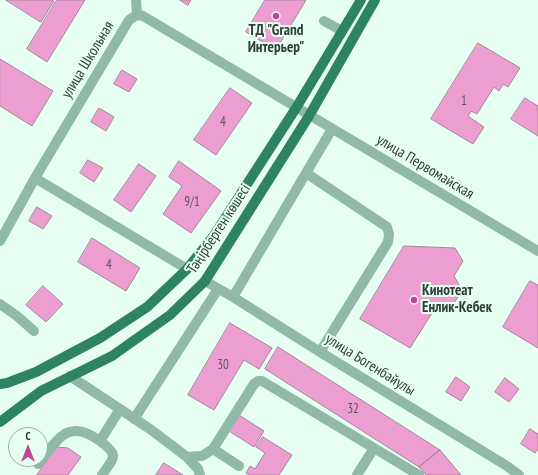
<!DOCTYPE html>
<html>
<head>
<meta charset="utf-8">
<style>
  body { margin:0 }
  #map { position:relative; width:538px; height:475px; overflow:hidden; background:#e7fef3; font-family:"PT Sans Narrow",sans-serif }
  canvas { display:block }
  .north { position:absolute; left:8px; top:427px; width:40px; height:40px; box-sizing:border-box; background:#e7fef3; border:1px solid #9eb2a8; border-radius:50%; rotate:0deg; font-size:11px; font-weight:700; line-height:16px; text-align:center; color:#303f38 }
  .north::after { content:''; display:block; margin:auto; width:14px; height:18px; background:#bd459a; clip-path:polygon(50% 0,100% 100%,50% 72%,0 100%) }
</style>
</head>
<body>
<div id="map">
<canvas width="538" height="475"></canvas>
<div class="north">С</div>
</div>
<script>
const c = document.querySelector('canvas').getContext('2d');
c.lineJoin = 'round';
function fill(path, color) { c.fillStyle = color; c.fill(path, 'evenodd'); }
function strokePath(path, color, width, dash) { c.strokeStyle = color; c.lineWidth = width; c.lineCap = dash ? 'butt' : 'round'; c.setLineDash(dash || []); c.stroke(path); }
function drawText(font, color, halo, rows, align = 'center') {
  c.font = font + ' "PT Sans Narrow",sans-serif'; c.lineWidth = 4; c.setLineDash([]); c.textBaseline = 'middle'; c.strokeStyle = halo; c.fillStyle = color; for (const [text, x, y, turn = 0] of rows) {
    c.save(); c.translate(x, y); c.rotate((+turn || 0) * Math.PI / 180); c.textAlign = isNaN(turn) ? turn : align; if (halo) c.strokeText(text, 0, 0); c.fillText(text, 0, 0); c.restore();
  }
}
const building = new Path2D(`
  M6 0H52L54 1 41 22Z
  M57 0H85L47 62 27 49Z
  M180 0H191L188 5Z
  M265 0H306L276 50 246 32Z
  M478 43 520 68 508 87 503 84 499 91 494 87 477 114 471 111 468 116 484 127 473 144 431 119Z
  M0 59 53 91 32 126 0 106Z
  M122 70 137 79 129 92 114 84Z
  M230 88 252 103 216 155 194 140Z
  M525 98 538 106V136L511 119Z
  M99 108 114 117 106 131 91 122Z
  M88 160 103 168 94 182 80 173Z
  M179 161 221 191 191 233 163 214 182 186 169 177Z
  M139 164 156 176 131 212 114 200Z
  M37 207 52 216 43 229 29 221Z
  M92 238 140 268 126 291 78 262Z
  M404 246 455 248 463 261 454 276 462 290 450 310H434L410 348 360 319Z
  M530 281 538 285V348L503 327Z
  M43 286 63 304 46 322 26 305Z
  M230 323 272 348 259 369 244 360 214 410 188 395Z
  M278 347 440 450 419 467 265 369Z
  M456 377 470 387 461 401 446 392Z
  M505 378 519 389 509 402 495 392Z
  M239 415 264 431 254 447 229 431Z
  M530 429 538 434V449L535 453 521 444Z
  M263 437 292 455 279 475H249L246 473 250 466 255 469 265 453 256 447Z
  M57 447 68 448 81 457 68 475H37Z
  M440 450 461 475H426L419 467Z
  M164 463 183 475H156Z`);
fill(building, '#eb9ecf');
strokePath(building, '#a6879a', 1);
strokePath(new Path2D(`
  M136 0 137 15
  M324 21 342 31
  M35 178 187 269
  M0 241 35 178 129 20 137 15 143 16 538 251
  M205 281 233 297 320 352 507 466 519 475
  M233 297 306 173
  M0 304 17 316 34 331
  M320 352 388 242 389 234 387 227 306 173 332 129
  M70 376 150 429 187 457 198 469 200 475
  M134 419 218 289
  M100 441C120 456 114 457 102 475
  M213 449 239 466
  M187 457 202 456 213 449 254 384 258 381H262L419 475
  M38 464C58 440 67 417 100 441L120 409
  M357 475 374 448`), '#91b9a7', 10);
strokePath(new Path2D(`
  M0 384 7 383 36 372 100 338 147 307 187 269 213 237 296 108 361 0
  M0 422 41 391 112 356 170 315 205 281 309 116 375 0`), '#2f8365', 10);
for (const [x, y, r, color] of [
  [276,16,4,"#bd459a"],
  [414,300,4,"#bd459a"]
]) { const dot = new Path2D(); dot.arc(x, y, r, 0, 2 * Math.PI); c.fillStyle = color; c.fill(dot); strokePath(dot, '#e7fef3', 1.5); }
drawText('13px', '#5f575e', null, [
  ["1",464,101],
  ["4",223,122],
  ["9/1",192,202],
  ["4",109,265],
  ["30",223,365],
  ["32",353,409]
]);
drawText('bold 15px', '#303f38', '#e7fef3', [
  ["ТД \"Grand",276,31],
  ["Интерьер\"",276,48],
  ["Кинотеат",422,291,"left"],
  ["Енлик-Кебек",422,308,"left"]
]);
drawText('15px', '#303f38', '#e7fef3', [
  ["улица Школьная",88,60,-59],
  ["улица Первомайская",425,167,31],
  ["Тәңірберген көшесі",219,229,-57],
  ["улица Богенбайулы",370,365,32]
]);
</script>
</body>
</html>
